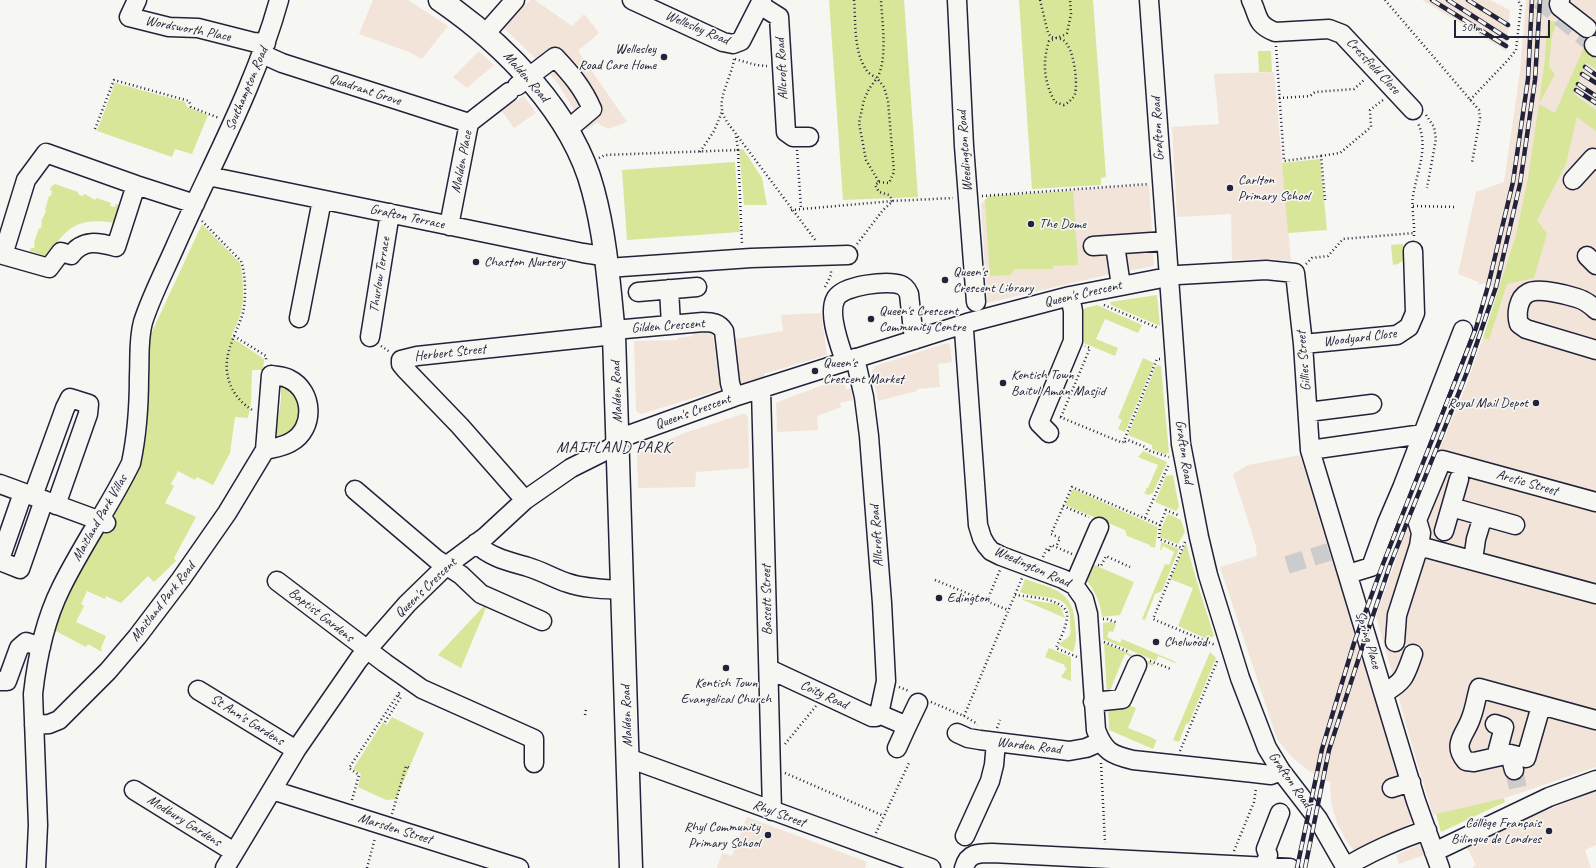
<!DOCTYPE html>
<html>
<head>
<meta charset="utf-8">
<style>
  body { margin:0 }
  #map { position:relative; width:1596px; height:868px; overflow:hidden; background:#f6f6f2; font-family:Caveat,sans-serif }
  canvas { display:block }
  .scale { position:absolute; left:1454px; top:20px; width:96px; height:18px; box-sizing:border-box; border:2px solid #22223b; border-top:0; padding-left:5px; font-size:12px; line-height:14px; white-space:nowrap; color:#22223b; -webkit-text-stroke:3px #f6f6f2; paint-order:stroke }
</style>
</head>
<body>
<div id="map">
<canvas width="1596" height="868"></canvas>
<div class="scale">50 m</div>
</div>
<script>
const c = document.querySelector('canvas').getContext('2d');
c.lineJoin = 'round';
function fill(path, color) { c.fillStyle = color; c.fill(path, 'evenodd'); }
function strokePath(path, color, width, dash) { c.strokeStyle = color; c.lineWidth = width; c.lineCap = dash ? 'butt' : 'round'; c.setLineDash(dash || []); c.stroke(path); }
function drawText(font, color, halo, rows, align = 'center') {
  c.font = font + ' Caveat,sans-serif'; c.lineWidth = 3.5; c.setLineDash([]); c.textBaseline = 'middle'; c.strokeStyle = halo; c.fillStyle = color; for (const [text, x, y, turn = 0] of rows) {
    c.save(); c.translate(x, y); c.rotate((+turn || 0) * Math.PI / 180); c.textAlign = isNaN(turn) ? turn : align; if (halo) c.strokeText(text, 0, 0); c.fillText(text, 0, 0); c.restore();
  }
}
fill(new Path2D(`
  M373 0H408L448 26 422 59 409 52 359 34Z
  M530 0H535L572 26 583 15H585L599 33 578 51 627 122 608 129 597 123 586 130 559 85 539 62 504 28Z
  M1422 0H1490L1510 10 1506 51Z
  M1526 0H1596V767L1508 797 1433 815 1406 725 1398 694 1376 616 1410 520 1466 386 1483 338 1489 340 1506 285 1498 290 1484 283 1477 285 1479 282 1458 274 1476 192 1504 182 1520 72Z
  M479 51 494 65 467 88 453 77Z
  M1274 72 1291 261 1271 259 1232 260 1231 214 1177 217 1172 127 1219 124 1214 74Z
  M524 96 536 113 514 128 501 110Z
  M1149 185 1154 266 1115 273 987 303 981 204 988 196Z
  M821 313 827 355 764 374 765 377 744 384 737 379 734 351H737L736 339 783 331 781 315Z
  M712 331 720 386 719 390 641 414 636 411 634 341 678 340V338L693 336V333Z
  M947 343 950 345 952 362 938 364 940 387 917 389V391L878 401 872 371 875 366Z
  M842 378 847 390 851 388 853 400 840 403 841 407 817 416 818 430 777 432 776 403 780 401Z
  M743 414H746L748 417 749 468 696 472 695 487 638 488 637 454 684 433Z
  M1300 455 1345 600 1361 658 1365 664 1375 695 1413 822 1354 851 1346 840 1337 823 1331 802 1330 781H1325L1306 769 1290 755 1277 739 1220 567 1257 556 1256 546 1233 474 1248 465Z
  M1596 791V845L1585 850 1591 868H1473V867L1476 865 1467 848 1530 817Z
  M747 817 867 862 865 868H717L722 853 732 856Z
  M1420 844 1424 855 1399 864 1396 855Z`), '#f3e4d9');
fill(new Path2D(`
  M829 0H904L918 197 843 200Z
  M1019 0H1093L1106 177 1101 178V185L1032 189Z
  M1549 21 1557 22 1552 35 1549 67 1555 74 1539 104 1555 113 1588 38 1595 41 1591 51 1596 61V69L1586 63 1574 94 1596 110V131L1577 117 1566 164 1537 220 1547 234 1534 278 1507 284 1489 340 1483 338 1516 235 1528 178 1539 104 1545 58 1547 24Z
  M1258 51H1271L1272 72H1259Z
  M115 83 185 102 187 107 208 115 192 154 175 149 172 157 97 131Z
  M739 149H743L762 178 767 205H744Z
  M1320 159 1327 230 1288 233 1282 163Z
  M735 162 740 232 627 240 622 170Z
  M55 184 78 192V194L82 196 85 194 95 200 97 198 111 203 110 206 115 207 116 204 121 206 114 223C79 217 65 227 48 257L30 251 31 248H34L35 243H34L39 228H41L42 223 41 222 46 211 45 210 49 196H51L52 191 50 190 51 187Z
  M1073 191 1078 265 1053 266V269H1015L1010 275 990 276 985 201 988 196Z
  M202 224 240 263C243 274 244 296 242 308 240 318 235 328 231 337L264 359 263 370H252L251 403 248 418 235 417 230 453 213 485 197 477 195 480 178 471 171 484 174 486 165 503 196 517 174 558 176 561 154 582 148 576 121 603 106 596 105 599 87 591 81 604 84 606 76 622 106 636 101 648 102 652 88 644 86 647 52 629 76 575 109 524 138 469 143 451 147 430 150 336Z
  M1403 244 1404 260 1398 264 1393 265 1391 245Z
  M1157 295 1160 326 1111 305 1110 302Z
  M1097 305 1142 325 1138 333 1105 319 1096 339 1118 348 1115 356 1084 343V310L1085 308Z
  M1143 358 1154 363 1125 432 1118 429 1122 420 1118 418Z
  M1158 365 1161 366 1169 453 1164 454 1152 449V445L1128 435 1156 366Z
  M284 385 291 386 303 414 294 433 279 438 276 433 281 400V388Z
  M1143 451 1167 462 1153 493 1148 495 1144 493 1146 491V488H1148L1158 465 1138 457Z
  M1173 475 1179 507 1176 511 1155 502 1166 476Z
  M1073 489 1158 527 1155 548 1153 547H1150V545L1127 536 1125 530 1065 505Z
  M1168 514 1181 520 1185 532 1178 544 1160 537 1161 529Z
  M1161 542 1179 549 1162 591 1155 594 1145 620 1142 619 1165 564 1169 565 1174 552 1163 546 1161 550H1160Z
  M1186 543 1197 582 1214 636 1207 639 1178 626 1193 588 1170 579Z
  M1092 564 1134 582 1120 615 1102 617C1100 602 1095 590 1085 579Z
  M1025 579C1053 589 1074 590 1075 625 1076 635 1077 642 1073 652L1059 645C1062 640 1068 639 1070 635 1071 632 1070 626 1070 623 1073 590 1042 601 1020 592Z
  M1021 599 1057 604 1061 608 1065 618Z
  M484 606 486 608 461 668 438 655Z
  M1111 622 1116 624 1113 632 1109 631 1107 637 1120 643 1122 639 1176 662 1175 663 1158 656 1156 661 1103 639V623Z
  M1104 643 1154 664 1153 666 1125 654 1109 693 1107 694Z
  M1049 648 1071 657V681L1061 677 1067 668 1064 667 1065 665 1045 657Z
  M1210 652 1216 658 1189 723 1186 724 1179 742 1173 740Z
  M1121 702 1136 708 1128 728 1153 738 1155 740 1157 739 1153 749 1109 730 1108 705Z
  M392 717 424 733 396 799 386 800 358 787 361 774 353 769 383 722 387 725Z
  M1504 798 1505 802 1441 832 1436 814Z`), '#d8e699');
strokePath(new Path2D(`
  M1539 0 1594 45
  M1287 565 1329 552
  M1514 770 1519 793`), '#cccccd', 18, [18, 9]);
const minor = new Path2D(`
  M137 0 129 17 169 27 198 28 253 42 266 43
  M632 0 723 42 733 44 741 41 762 0
  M957 0 964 146 976 302
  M1149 0 1181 444 1199 537 1208 575 1240 678 1267 748 1281 771 1318 819 1346 868
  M1251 0C1259 16 1255 24 1275 32L1329 29 1342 34 1413 110
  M1560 0 1559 4 1560 7 1587 28
  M760 5 779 17 786 132 793 137H809
  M485 34 515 0
  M1594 45 1596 47
  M262 54 282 63 469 123
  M517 86 555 57C571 74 583 88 592 109L567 130
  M208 176 583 253 596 255 606 254
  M1573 180 1593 158 1596 160
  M136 185 116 247C98 242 83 239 71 255L61 252 49 268 3 255 26 180 46 153 136 185 195 204
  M449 226 469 123 509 92
  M1115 245 1121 286
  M1093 246 1166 241
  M1587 256 1596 265
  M607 268 751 258 848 255
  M669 289 671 325
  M638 292 697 287
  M1596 310C1591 305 1584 300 1577 298 1567 295 1538 287 1528 293 1518 298 1516 314 1519 324L1526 329 1596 350
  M299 318 322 200
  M964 324V330L978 525 982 538 986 545 991 551 1001 556 1063 579 1074 585 1084 599 1088 614 1096 730C1104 751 1111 755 1133 760L1254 773 1271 775 1281 771
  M614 330 703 322C712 322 719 323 724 331L730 383 734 397
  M370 337 390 213
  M1303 344 1397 335 1409 327 1415 313 1413 251
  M855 358 864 397 869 436 882 603 886 681 879 714
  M845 361C840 346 827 313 836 298 844 285 888 280 901 285 906 287 907 290 909 294L914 340
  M761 389 772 811
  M1308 412 1372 404
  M1049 433 1039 423 1073 341V311L1070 296
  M1310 450 1423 434
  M1459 479 1451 507 1483 516
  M0 484 106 523
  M355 490 436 559 461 575 481 594 542 621
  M33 496 65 408 70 398 89 404 88 414 56 505
  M525 500 460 426 406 370 401 364V360L417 356 614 335
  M1444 531 1451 507
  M476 543C488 557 511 562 528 567 542 571 555 579 568 583 586 589 605 589 623 590
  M1419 546 1596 594
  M0 559 23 493
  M1473 560 1476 539 1483 516 1515 525
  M0 561 20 569 44 500
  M1348 574 1371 567 1387 523 1402 488 1463 330
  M277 581 385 663 422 689 534 739V763
  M1074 585 1099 527
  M1395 642 1397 615 1419 546 1421 533 1417 520 1442 460 1596 502
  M769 669 872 717H876L879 714
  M0 681H7L19 648 26 642 41 647
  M198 690 296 750
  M1384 693C1405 681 1405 676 1413 654
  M1093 702 1122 699 1137 665
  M879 714 907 726 918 703
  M1495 724 1504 727 1496 757
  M34 725 49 724 59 720 108 671 137 637 181 579 227 513 265 450 271 375C277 376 284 376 289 379 314 391 315 429 291 442 283 447 273 448 265 450
  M957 733 968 738 980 740 1069 751 1086 748 1100 742
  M897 748 907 726
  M1510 754 1526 758 1541 706
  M628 758 931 868
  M1514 770 1510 754 1474 762 1466 761C1451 744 1466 734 1471 718 1475 708 1476 698 1479 688L1596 720
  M1392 788 1411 782
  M134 790 234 852
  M272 790 519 868
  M965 836 990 781 994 765 996 742
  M1434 852 1549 797 1596 780
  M1265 867 1268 855 1266 849 1280 813
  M1346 867C1368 853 1402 838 1427 830
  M36 868 38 825 33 694C37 658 45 620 61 588 82 545 110 506 131 463 137 435 139 406 139 376 140 359 138 340 143 322 151 297 164 272 175 247 211 165 255 87 279 0
  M225 868 296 750 359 659 407 604 446 566 485 537 525 500 571 468 609 449 626 436 734 397 967 323 1070 296 1178 275 1266 270 1295 273 1303 344 1310 450 1416 801 1440 868
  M964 868C968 853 978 853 992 853L1290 868`);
const major = new Path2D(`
  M440 0C504 44 573 113 593 190 606 238 609 286 614 335L631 868`);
strokePath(minor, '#22223b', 21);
strokePath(major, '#22223b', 25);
strokePath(new Path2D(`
  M854 0C856 22 853 51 867 71 869 74 874 76 877 78L869 89 864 100 859 123 866 160 879 182 875 185 879 192 889 195 893 201
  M1040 0 1048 33 1051 37C1055 38 1060 38 1063 40 1074 47 1078 82 1075 94 1073 99 1069 102 1064 105L1055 102C1044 82 1042 63 1049 41 1055 38 1062 37 1067 33L1071 14 1070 0
  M1385 0 1479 110 1480 118 1472 163
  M1276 46 1284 161 1321 156 1325 200
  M734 59C732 75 719 96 722 110 722 114 725 118 727 122L816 241
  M735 59 756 65 767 66
  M1279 98 1310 96 1315 92 1354 89 1365 79
  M1470 100 1508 60 1516 50 1521 6 1518 0
  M1426 115 1434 127 1436 139 1427 188
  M95 129 114 80 189 101 191 107 219 118
  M738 150 742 244
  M797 150 801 208
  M700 152 714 131 722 112
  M1321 156 1340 153 1371 127 1370 110 1383 100
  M599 158 605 155 738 150 736 135
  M879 182 889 183 894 172 888 101 884 87 877 78C888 60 882 21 881 0
  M982 196 1149 184
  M1413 206 1456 207
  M791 210 893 201
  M202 221 241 261C246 274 246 300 243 313 235 338 220 357 230 384 235 396 242 404 254 411
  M1414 236C1415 223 1411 209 1413 196 1417 171 1429 148 1418 123
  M857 244 883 210 893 201 953 198
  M1306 264 1312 258 1328 256 1343 239 1414 233
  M825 287 831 275V270
  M1104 305 1158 328
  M234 336 266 356V362
  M381 346 390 352
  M1160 359H1157L1123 443 1128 440 1145 447 1147 450 1169 457
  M1060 417 1123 443
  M1061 417 1090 348 1085 346
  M1063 506 1089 517
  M1145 518 1169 464
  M1160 525 1159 539 1182 548
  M1185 542 1153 619 1215 645
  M1072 554 1056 547 1060 538 1051 534 1072 487 1160 525 1166 510 1180 516
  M1043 557 1047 548 1049 550 1051 545 1056 547
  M1098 565 1101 566 1106 556 1130 567
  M935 580 1008 610
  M1015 595C1029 597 1070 598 1067 618 1066 628 1060 639 1056 648L1077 657
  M987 601 1000 570
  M1103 619H1107L1118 623
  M1104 642 1129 652
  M1150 661 1171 669
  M899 687 909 691
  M931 702 964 716 1022 578
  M585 715 586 709
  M964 716 976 723 977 725
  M385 722 401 697 398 695
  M997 728 1000 720
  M785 744 816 706
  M1180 751 1218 659
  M1101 763 1105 843
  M785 773 884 816
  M352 800 359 775 349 768 401 690
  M392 814 406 766 409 768
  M876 833 909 763
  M1234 851 1254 802 1256 788
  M367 868 375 838`), '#22223b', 2.5, [1, 3]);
strokePath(minor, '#f6f6f2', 18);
strokePath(major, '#f6f6f2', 22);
const rail = new Path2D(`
  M1432 0 1506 46
  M1448 0 1507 38
  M1468 0 1508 25
  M1585 67 1596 75
  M1582 74 1596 83
  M1578 84 1596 96
  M1576 90 1596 103
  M1297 868 1322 749 1354 643 1383 564 1460 369 1476 328 1488 286 1513 182 1528 79 1532 0
  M1305 868 1329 750 1364 642 1390 565 1467 372 1496 287 1520 184 1535 80 1540 0`);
strokePath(rail, '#22223b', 4.5);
strokePath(rail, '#f6f6f2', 3, [9]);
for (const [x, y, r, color] of [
  [664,57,4,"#22223b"],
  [1230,188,4,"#22223b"],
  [1031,224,4,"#22223b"],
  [476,262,4,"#22223b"],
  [945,280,4,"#22223b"],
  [871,319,4,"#22223b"],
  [815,371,4,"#22223b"],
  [1003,383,4,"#22223b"],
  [1536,403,4,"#22223b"],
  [939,598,4,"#22223b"],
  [1156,642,4,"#22223b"],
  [726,668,4,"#22223b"],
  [1549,831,4,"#22223b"],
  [768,835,4,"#22223b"]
]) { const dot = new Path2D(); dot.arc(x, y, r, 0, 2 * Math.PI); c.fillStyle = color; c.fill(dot); strokePath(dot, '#f6f6f2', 1.5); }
drawText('14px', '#22223b', '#f6f6f2', [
  ["Wellesley Road",697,28,23],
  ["Wordsworth Place",188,29,11],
  ["Cressfield Close",1373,66,47],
  ["Allcroft Road",782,69,-93],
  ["Malden Road",526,77,49],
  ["Southampton Road",247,89,-67],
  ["Quadrant Grove",365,90,18],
  ["Grafton Road",1158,129,-93],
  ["Weedington Road",965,151,-94],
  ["Malden Place",462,162,-79],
  ["Grafton Terrace",407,217,12],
  ["Thurlow Terrace",380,275,-81],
  ["Queen's Crescent",1083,294,-13],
  ["Gilden Crescent",668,326,-4],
  ["Woodyard Close",1360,338,-7],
  ["Herbert Street",450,353,-6],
  ["Gillies Street",1304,361,-95],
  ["Malden Road",617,392,-92],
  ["Queen's Crescent",693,412,-20],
  ["Grafton Road",1184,452,82],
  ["Arctic Street",1527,483,16],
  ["Maitland Park Villas",100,518,-60],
  ["Allcroft Road",877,536,-94],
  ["Weedington Road",1032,567,24],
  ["Queen's Crescent",426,588,-44],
  ["Bassett Street",767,600,-91],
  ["Maitland Park Road",163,602,-52],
  ["Baptist Gardens",321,615,38],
  ["Spring Place",1368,640,73],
  ["Coity Road",824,695,25],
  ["Malden Road",627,716,-92],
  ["St Ann's Gardens",247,720,32],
  ["Warden Road",1029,746,7],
  ["Grafton Road",1290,780,55],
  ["Rhyl Street",779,814,20],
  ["Modbury Gardens",184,821,32],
  ["Marsden Street",395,829,17]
]);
drawText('14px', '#22223b', '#f6f6f2', [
  ["Wellesley",656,49,"right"],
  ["Road Care Home",656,65,"right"],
  ["Carlton",1238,180],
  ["Primary School",1238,196],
  ["The Dome",1039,224],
  ["Chaston Nursery",484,262],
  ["Queen's",953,272],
  ["Crescent Library",953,288],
  ["Queen's Crescent",879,311],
  ["Community Centre",879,327],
  ["Queen's",823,363],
  ["Crescent Market",823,379],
  ["Kentish Town",1011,375],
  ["Baitul Aman Masjid",1011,391],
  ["Royal Mail Depot",1528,403,"right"],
  ["Edington",947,598],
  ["Chelwood",1164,642],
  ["Kentish Town",726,683,"center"],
  ["Evangelical Church",726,699,"center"],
  ["Collège Français",1541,823,"right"],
  ["Bilingue de Londres",1541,839,"right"],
  ["Rhyl Community",760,827,"right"],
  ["Primary School",760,843,"right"]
], 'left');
c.letterSpacing = '1px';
drawText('16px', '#22223b', '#f6f6f2', [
  ["MAITLAND PARK",614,448]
]);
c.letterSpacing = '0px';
</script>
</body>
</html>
